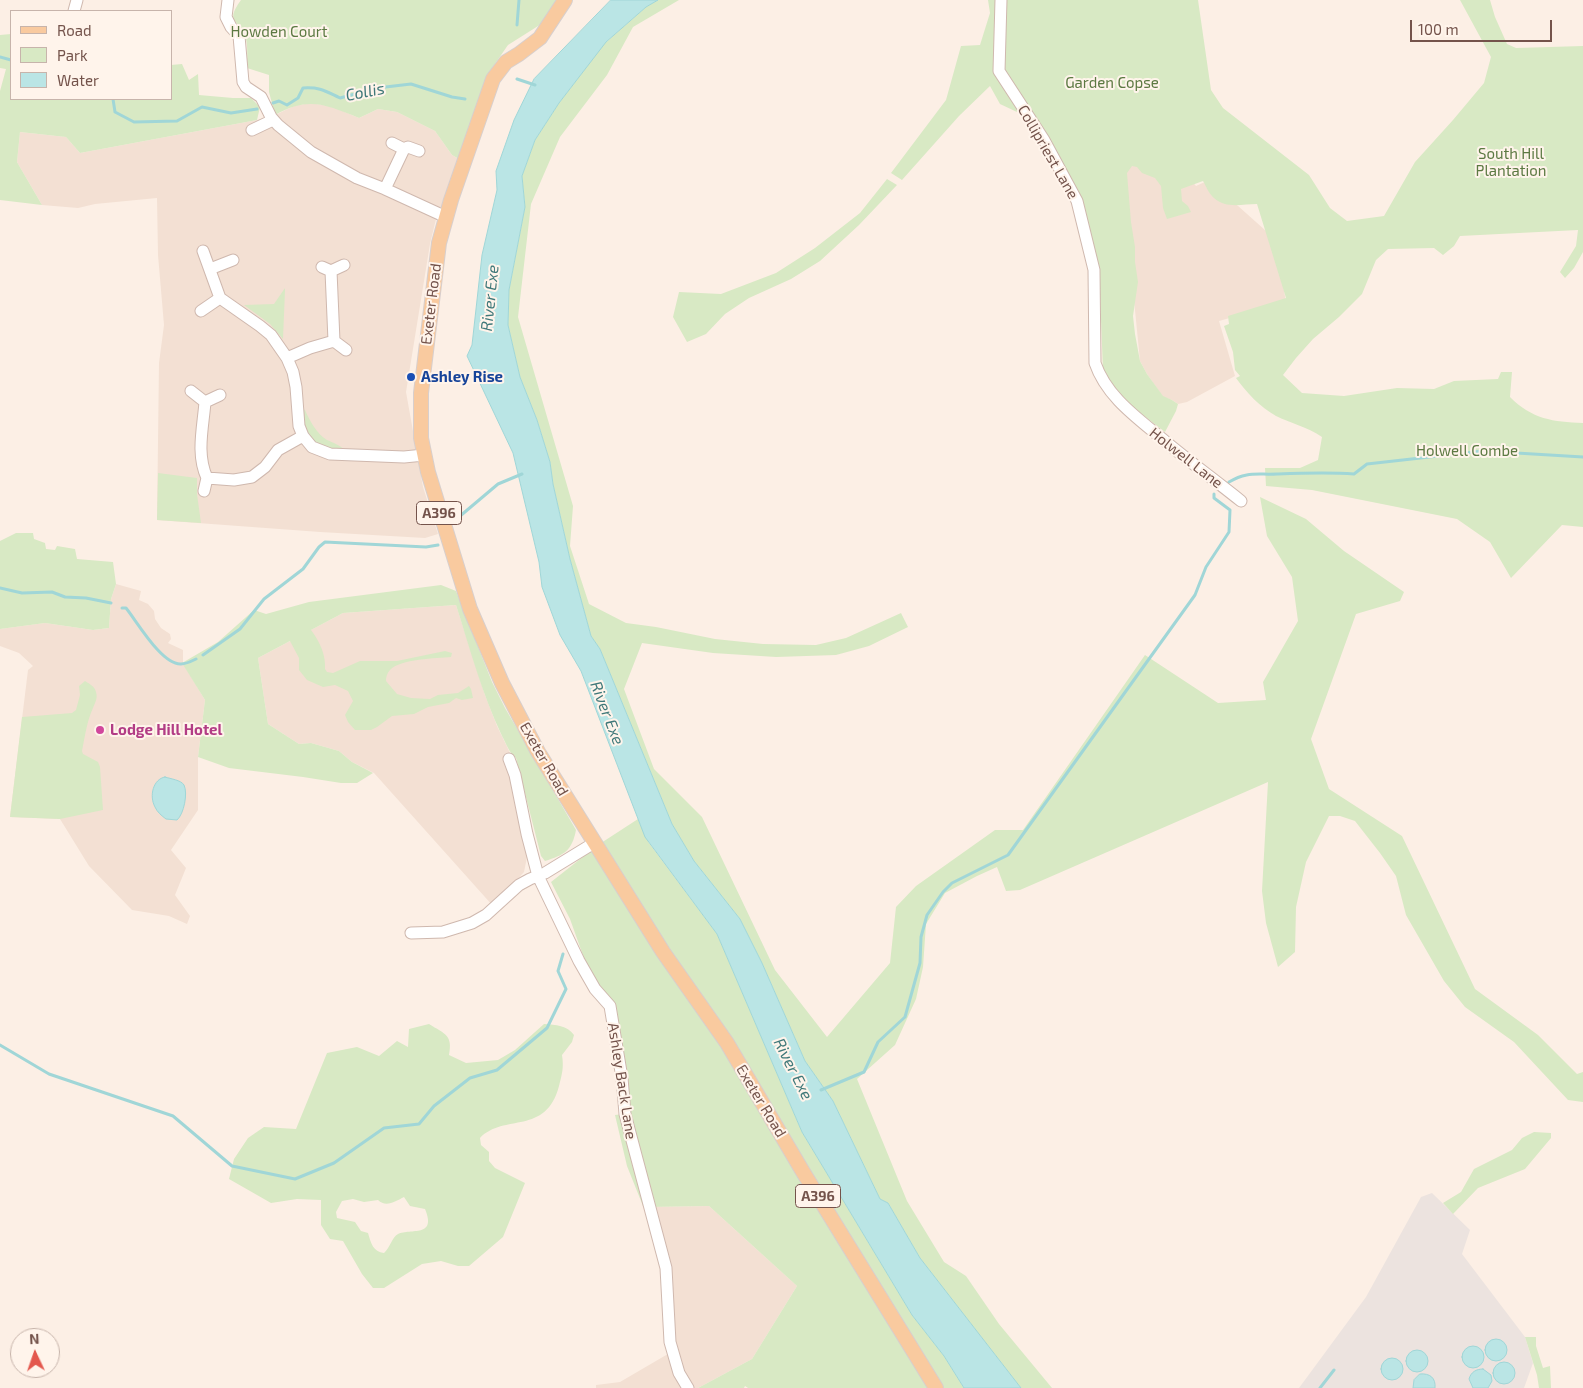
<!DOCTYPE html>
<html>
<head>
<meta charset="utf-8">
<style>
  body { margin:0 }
  #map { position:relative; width:1583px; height:1388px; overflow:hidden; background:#fcefe5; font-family:"Exo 2",sans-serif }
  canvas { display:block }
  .legend { position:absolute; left:10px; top:10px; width:162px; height:90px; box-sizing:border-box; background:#fff4eb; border:1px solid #c7b4ab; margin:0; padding:6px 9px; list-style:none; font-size:15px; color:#74534b }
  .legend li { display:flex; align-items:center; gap:10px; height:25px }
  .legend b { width:25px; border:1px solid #c7b4ab }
  .north { position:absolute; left:10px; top:1328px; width:50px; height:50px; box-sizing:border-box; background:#fff4eb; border:1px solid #c7b4ab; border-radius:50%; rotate:357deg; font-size:14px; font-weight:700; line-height:20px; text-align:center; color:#74534b }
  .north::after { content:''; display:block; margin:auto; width:18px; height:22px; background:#e3574d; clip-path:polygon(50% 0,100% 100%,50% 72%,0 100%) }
  .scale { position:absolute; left:1410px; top:20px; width:142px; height:22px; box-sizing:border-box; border:2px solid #74534b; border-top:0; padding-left:6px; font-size:15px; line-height:18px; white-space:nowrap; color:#74534b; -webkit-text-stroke:4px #fff4eb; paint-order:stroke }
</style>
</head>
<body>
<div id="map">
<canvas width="1583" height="1388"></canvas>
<ul class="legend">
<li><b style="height:6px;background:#f9ca9f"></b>Road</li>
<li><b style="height:14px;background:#d8e9c4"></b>Park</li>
<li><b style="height:14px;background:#bae5e5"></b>Water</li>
</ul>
<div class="north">N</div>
<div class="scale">100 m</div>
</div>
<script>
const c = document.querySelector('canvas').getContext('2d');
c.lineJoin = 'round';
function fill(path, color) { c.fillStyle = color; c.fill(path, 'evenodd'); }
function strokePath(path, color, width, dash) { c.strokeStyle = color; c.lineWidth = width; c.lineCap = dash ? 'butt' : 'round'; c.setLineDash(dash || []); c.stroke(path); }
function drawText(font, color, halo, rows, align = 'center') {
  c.font = font + ' "Exo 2",sans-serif'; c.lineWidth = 4; c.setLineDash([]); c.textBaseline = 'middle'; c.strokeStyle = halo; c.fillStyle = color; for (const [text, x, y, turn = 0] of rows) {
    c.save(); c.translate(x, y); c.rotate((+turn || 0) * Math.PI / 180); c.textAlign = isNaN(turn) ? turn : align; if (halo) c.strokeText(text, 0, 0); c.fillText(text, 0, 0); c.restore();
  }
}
fill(new Path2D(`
  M309 103 331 106 359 118 378 109 397 112 435 131 452 155 459 159 444 201 436 219 430 244 406 392 423 487 438 534 425 538 320 532 157 520 159 363 164 325 158 255 157 198 95 204 78 208 42 205 17 162 20 132 66 137 80 153 257 120 275 115 294 106Z
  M1123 132 1171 154 1196 186 1209 180 1275 239 1286 302 1219 321 1235 376 1187 402 1178 404 1172 400 1163 397 1147 374 1140 361 1125 208Z
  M116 584 141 591 139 600 148 604 154 611 155 619 161 628 170 634 171 639 168 643 183 650V663L205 700 198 757V810L171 850 186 868 175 895 190 916 187 924 169 916 132 910 89 866 60 819 10 817 28 670 33 666 19 653 0 646V629L45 623 93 630 109 628 111 599Z
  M456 605 485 695 497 726 511 755 510 771 527 857 524 872 493 906 374 773 352 762 339 751 311 743 299 744 268 724 258 658 343 613Z
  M709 1206 797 1286 752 1359 698 1388H596V1385L620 1382 673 1351 669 1269 649 1207Z`), '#f3e0d3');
fill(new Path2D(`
  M1432 1193 1470 1230 1462 1254 1525 1337 1533 1363 1524 1388H1299L1366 1297 1421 1197Z`), '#ece3df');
fill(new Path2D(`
  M241 0H558L546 21 508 45 490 71 477 104 459 159 452 155 435 131 397 112 378 109 359 118C326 105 309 96 275 115L269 92V75L247 68C247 59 248 48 246 39 241 18 223 25 241 0Z
  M658 0H679L633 27 607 75 560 137 531 204 518 317 573 506 570 546 589 604 626 623 656 627 715 639 763 644 816 645 846 638 901 613 908 627 869 646 836 655 776 657 713 653 642 643 624 689 654 769 702 817 775 970 827 1037 890 963 896 907 916 886 995 830H1023L1145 655 1218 703 1266 700 1263 682 1298 621 1292 577 1267 536 1260 497 1306 519 1344 551 1404 592 1400 601 1356 614 1311 739 1329 789 1402 836 1475 989 1538 1035 1577 1074 1583 1072V1102L1568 1100 1514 1042 1465 1007 1444 981 1406 915 1396 876 1380 853 1355 821 1340 816H1329L1306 862 1296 907 1295 952 1278 967 1266 923 1262 891 1268 782 1020 890 1006 891 997 867 977 876 945 893 926 924 923 967 916 999 895 1045 857 1079 907 1201 944 1262 966 1276 999 1324 1052 1388H1021L920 1258 888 1203 880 1199 833 1101 805 1061 762 963 740 919 694 861 672 824 600 649 591 636 570 559 553 484 550 462 537 420 520 377 508 325 509 290 525 207 522 176 535 140 559 103 604 44 646 7Z
  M988 0H1198L1211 90 1223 108 1309 175 1330 208 1347 221 1384 216 1415 162 1453 120 1484 83 1491 57 1460 0H1490L1495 17 1507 44 1516 48 1583 46V252L1574 268 1565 278 1560 272 1576 246 1578 230 1460 236 1454 246 1443 255 1434 248 1388 249 1376 260 1362 294 1339 317 1313 339 1296 358 1283 375 1302 393 1344 396 1397 388 1434 389 1454 381 1498 379 1501 372H1512L1510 397C1532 419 1553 422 1583 423V527L1562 525 1511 578 1490 542 1457 519 1312 490 1266 486 1265 468H1300L1318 460 1322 437C1306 426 1292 424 1276 416 1260 407 1246 392 1236 378L1240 376 1235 370 1233 352 1224 326 1229 324 1228 316 1286 298 1257 204C1242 204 1226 209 1214 198 1209 194 1206 186 1203 181L1181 189 1182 201 1188 206 1191 212 1167 219 1163 208 1161 186 1155 178 1142 173 1137 167 1132 166 1127 173 1131 222 1135 247V262L1138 282 1133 316 1135 334 1140 361 1147 374 1163 396 1172 400 1178 404 1176 411 1165 432 1131 406 1112 386 1103 371 1099 268 1072 184 1029 106 1017 112 1000 104 990 86 959 116 902 180 891 173 946 100 961 46 980 45 990 13Z
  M11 34V99H171V65L182 64 189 80 198 74 199 95 233 98H251L260 107 257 120 80 153 66 137 20 132 17 162 42 205 0 200V91L6 69 0 68V35Z
  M887 179 897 185 859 225 820 261 791 279 749 298 725 314 706 334 687 342 673 317 679 292 721 294 776 273 815 248 860 213Z
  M285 288V291L283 339 270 324 244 305 274 304Z
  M303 409 305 410C310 421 316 433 327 440 334 443 340 445 346 451 330 450 311 446 305 429 303 424 303 415 303 409Z
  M158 473 197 478V494L201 523 157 520Z
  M16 533H33L34 539 45 543 46 549 55 550 57 546 75 549 77 559 113 562 116 584 111 599 109 628 93 630 45 623 0 629V541Z
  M441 585 456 591 492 682 505 708 576 830C572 851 564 855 545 861L541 856 516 758C509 753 506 743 502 736 482 694 470 649 456 605L343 613 311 630C320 642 326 655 325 669L327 672 333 673 360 661H397L445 651 452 653 451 657C437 658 400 659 390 670 387 673 386 677 386 681L397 694 411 698 430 699 438 695 458 693 469 686 471 689 473 698 462 700 456 698 449 703 428 707 414 714 392 716 377 727 371 730H355L348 722 345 715 353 701 348 691 335 685 323 687 307 680 299 670V658L290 641 258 658 268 724 299 744 311 743 339 751 352 762 373 773 357 783H341L303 777 229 768 198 757 205 700 182 663 218 642 254 610 266 614 309 602Z
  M85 681C90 684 95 687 96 692 98 698 95 703 93 708 87 721 85 736 82 751L83 754 98 762 100 767 103 810 60 819 10 817 22 717 72 713 76 710 80 695 79 686Z
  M638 819 649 843 717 934 802 1132 912 1315 944 1356 964 1388H748L745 1386 744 1388H698L752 1359 797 1286 709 1206 649 1207 643 1206 627 1166 615 1115 624 1114 610 1006 595 989 570 919 551 882 598 845Z
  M429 1024C445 1034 453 1035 449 1055L466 1063 498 1060 515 1050 544 1024C556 1025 567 1025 574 1035L572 1042 562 1055C564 1068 562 1074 559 1086 546 1136 504 1113 480 1138L481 1145 489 1152V1161L495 1168 525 1183 503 1237 469 1266H458L441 1261 422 1264 384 1288H373L362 1274 343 1241 330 1239 321 1225V1200L297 1199 271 1203 229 1179 234 1159 248 1138 264 1127 296 1129 327 1053 357 1047 379 1056 397 1041 408 1047 409 1029ZM404 1197 410 1206 425 1209C437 1238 411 1228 398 1234 392 1237 390 1248 384 1253 373 1252 371 1243 368 1233L361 1231 355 1222 337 1218 336 1212 342 1201 353 1199 364 1202 378 1200C386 1208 396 1201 404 1197Z
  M1534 1132 1551 1133V1138L1525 1169 1478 1188 1453 1214 1443 1203 1461 1192 1474 1169 1512 1150 1522 1138Z
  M1525 1337H1536V1346L1543 1368 1550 1366 1551 1388H1539L1537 1375Z`), '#d8e9c4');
const water = new Path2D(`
  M611 0H658L646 7 606 42 559 103 535 140 522 176 525 207 509 290 508 325 520 377 537 420 550 462 553 484 570 559 591 636 600 649 672 824 694 861 740 919 762 963 805 1061 833 1101 880 1199 888 1203 920 1258 1021 1388H964L944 1356 912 1315 802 1132 717 934 645 837 581 671 560 635 542 587 539 562 513 453 467 356 472 345 482 255 497 190 496 171 514 120 534 79Z
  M165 777C171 779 181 780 184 785 188 793 184 814 177 820L166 819C162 816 157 812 155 807 149 796 153 779 165 777Z
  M1485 1350a11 11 0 1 1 22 0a11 11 0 1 1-22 0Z
  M1462 1357a11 11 0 1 1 22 0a11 11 0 1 1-22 0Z
  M1406 1361a11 11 0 1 1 22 0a11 11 0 1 1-22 0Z
  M1381 1369a11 11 0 1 1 22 0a11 11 0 1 1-22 0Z
  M1493 1373a11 11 0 1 1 22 0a11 11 0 1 1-22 0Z
  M1483 1369 1491 1375 1492 1381 1488 1388H1473L1469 1379C1471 1372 1476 1369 1483 1369Z
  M1420 1374C1430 1373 1436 1378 1435 1388H1413L1414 1380Z`);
fill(water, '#bae5e5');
strokePath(water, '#a0d6d7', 1);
strokePath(new Path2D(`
  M517 25 519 0
  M0 57 11 60
  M517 79 535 85
  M113 99 115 112 134 122 177 121 202 107 231 113 257 109
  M273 103 279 101 287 105 298 98 303 88C321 87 325 91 340 98L377 88 411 84 452 97 465 99
  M1229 482C1247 471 1257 475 1277 474 1303 473 1328 472 1354 474L1367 464 1483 451 1583 457
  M453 522 498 484 522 474
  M0 588 22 593 52 592 65 597 86 598 111 603
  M122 608H126C138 623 162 665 181 664 186 664 192 661 196 659
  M203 655 240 629 264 599 303 569 319 547 325 542 426 547 438 545
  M0 1045 49 1074 173 1116 232 1166 295 1179 334 1163 384 1128 419 1124 434 1106 470 1078 497 1070 547 1028 566 989 558 971 563 954
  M821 1090 864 1072 878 1042 905 1017 920 963 921 937 927 915 943 892 952 883 1008 855 1195 595 1206 567 1229 532 1230 510 1214 498V494
  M1320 1388 1334 1370`), '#a0d6d7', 3);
const minor = new Path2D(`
  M228 0 226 17 231 27 239 36 243 82 246 87 261 97 271 117 278 125 311 152 357 178 385 189 446 217
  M1001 0 999 71 1044 140 1077 201 1094 270 1095 363C1107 398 1139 419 1166 442 1190 462 1216 481 1241 501
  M74 11 77 0
  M252 130 273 120
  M392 143 404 149 408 147 419 151
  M385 189 404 149
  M203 251 220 298 260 326 271 335 287 358 293 372 296 387 299 426 303 436 312 447 330 454 404 457 424 455
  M322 267 331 271 344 265
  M210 269 233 260
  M201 311 220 298
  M334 341 346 350
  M287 358 310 348 334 341 331 271
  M191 391 205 402C203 428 196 454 207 478
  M205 402 220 395
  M204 491 207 478 234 480 252 477 265 467 278 450 303 436
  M509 759 515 775 527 834 538 876 579 961 595 989 610 1006 622 1078 625 1114 666 1268 670 1342 679 1373 688 1388
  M411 933 443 932 472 923 486 915 519 885 530 879 545 873 594 843`);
const major = new Path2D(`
  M565 0 540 38 519 54 506 62 493 79 451 200 439 243 421 393V438L428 472 470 609 502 683 538 752 663 952 727 1043 803 1172 936 1388`);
strokePath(minor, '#cfb8ae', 13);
strokePath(major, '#d8cfcd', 16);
strokePath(minor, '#fff', 11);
strokePath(major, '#f9ca9f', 14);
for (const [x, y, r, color] of [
  [411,377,5,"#1a4fb4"],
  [100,730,5,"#d1479c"]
]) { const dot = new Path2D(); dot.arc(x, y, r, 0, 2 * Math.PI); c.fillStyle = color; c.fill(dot); strokePath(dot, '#fff4eb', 2); }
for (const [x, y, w] of [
  [439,513,45],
  [818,1196,45]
]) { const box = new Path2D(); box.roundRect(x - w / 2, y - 11.5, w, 23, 4); c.fillStyle = '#fff4eb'; c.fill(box); strokePath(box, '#74534b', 1); }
drawText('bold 14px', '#74534b', null, [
  ["A396",439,513],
  ["A396",818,1196]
]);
drawText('15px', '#5c7942', '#fff4eb', [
  ["Howden Court",279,32],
  ["Garden Copse",1112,83],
  ["South Hill",1511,154],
  ["Plantation",1511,171],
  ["Holwell Combe",1467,451]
]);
drawText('15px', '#74534b', '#fff4eb', [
  ["Collipriest Lane",1048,152,60],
  ["Exeter Road",431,304,-83],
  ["Holwell Lane",1186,458,38],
  ["Exeter Road",544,759,60],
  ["Ashley Back Lane",622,1081,81],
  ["Exeter Road",761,1101,59]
]);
drawText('bold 15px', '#164399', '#fff4eb', [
  ["Ashley Rise",421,377]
], 'left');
drawText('bold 15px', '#b23c85', '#fff4eb', [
  ["Lodge Hill Hotel",110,730]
], 'left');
drawText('italic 16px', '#3f7879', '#fff4eb', [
  ["Collis",365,92,-11],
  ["River Exe",490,298,-84],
  ["River Exe",607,713,69],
  ["River Exe",793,1069,63]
]);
</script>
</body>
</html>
